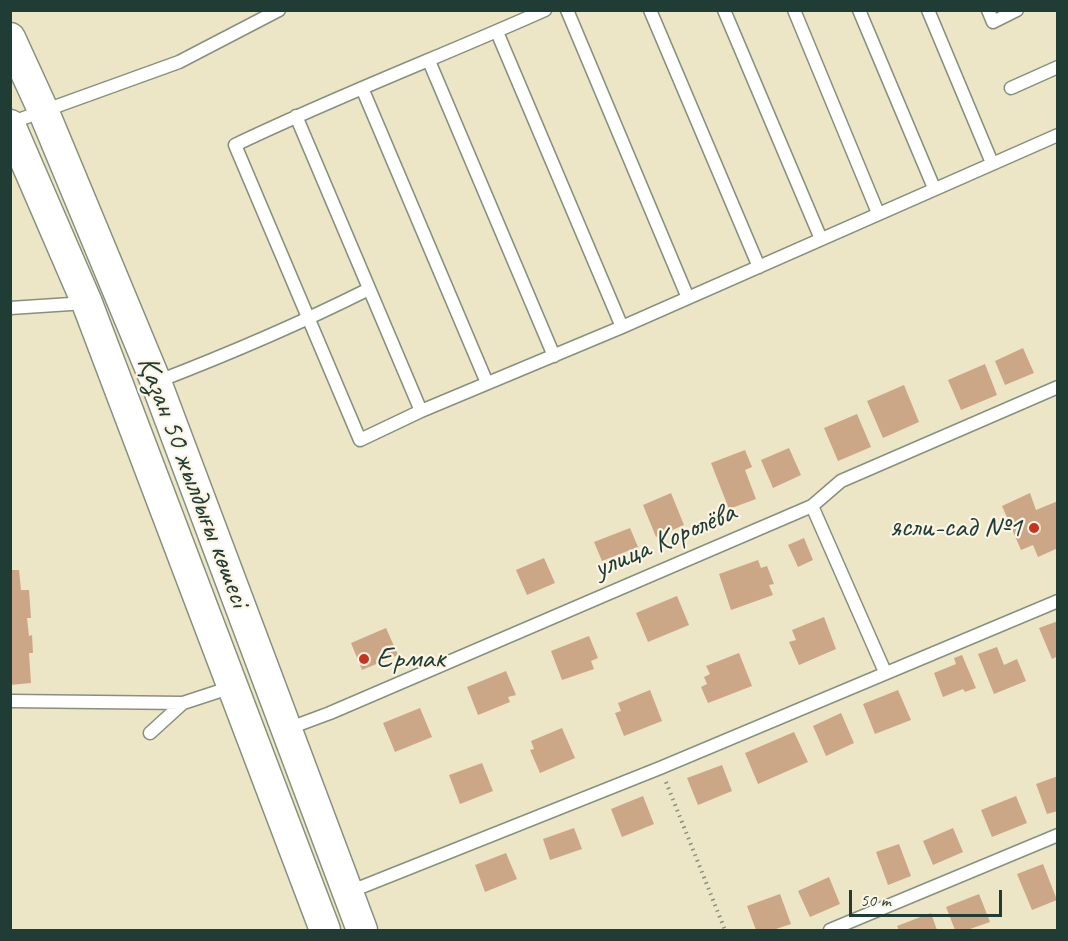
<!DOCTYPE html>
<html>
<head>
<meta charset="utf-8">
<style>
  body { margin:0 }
  #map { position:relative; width:1068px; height:941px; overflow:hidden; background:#ece5c6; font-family:Caveat,sans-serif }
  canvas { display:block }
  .frame { position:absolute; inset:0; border:12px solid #1f3d34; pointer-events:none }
  .scale { position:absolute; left:849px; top:890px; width:153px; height:27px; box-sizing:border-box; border:3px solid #1f3d34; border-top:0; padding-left:8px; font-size:18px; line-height:21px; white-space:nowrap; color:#1f3d34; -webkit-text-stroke:4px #fcf5e5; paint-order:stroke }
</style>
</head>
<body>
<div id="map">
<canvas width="1068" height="941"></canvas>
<div class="frame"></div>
<div class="scale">50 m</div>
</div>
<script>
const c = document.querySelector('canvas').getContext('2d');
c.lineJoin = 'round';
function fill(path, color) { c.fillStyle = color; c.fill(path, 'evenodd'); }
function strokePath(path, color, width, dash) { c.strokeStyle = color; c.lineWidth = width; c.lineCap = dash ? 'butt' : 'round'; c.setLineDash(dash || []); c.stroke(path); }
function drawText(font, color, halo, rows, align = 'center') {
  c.font = font + ' Caveat,sans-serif'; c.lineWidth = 4.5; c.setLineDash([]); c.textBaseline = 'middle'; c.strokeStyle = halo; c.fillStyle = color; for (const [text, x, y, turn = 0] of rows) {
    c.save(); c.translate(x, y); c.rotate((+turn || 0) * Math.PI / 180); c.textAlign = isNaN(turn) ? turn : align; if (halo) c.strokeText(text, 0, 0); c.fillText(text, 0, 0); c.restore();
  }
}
fill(new Path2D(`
  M1023 348 1034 373 1005 385 995 361Z
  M985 364 997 395 961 410 948 380Z
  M904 385 919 422 883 438 867 401Z
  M857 414 871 447 838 461 824 428Z
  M789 448 801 475 773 488 761 460Z
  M745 450 752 467 745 470 756 499 729 509 711 463Z
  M671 493 684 525 656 537 643 505Z
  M1030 493 1036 510 1058 501V548L1038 557 1033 545 1021 550 1002 506Z
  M630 528 638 547 602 561 594 542Z
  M804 538 813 560 798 567 788 545Z
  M544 558 555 583 527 595 516 570Z
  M758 560 761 568 767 566 774 584 769 585 773 595 731 610 719 574Z
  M10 570H19L21 590H29L31 618H27L29 636 32 635 33 653H29L31 683 10 685Z
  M677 596 689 625 648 642 636 613Z
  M824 617 836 649 799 665 789 642 796 640 792 630Z
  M1058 621V656L1052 659 1039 628Z
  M386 628 398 655 362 670 351 643Z
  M589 636 598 658 591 661 594 669 562 680 551 651Z
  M997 647 1004 665 1017 659 1026 681 994 694 978 654Z
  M739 653 752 686 708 703 701 687 707 684 704 677 710 674 706 666Z
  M962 655 976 688 965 692 963 689 943 697 934 673 956 664 954 658Z
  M506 671 516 695 508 697 510 702 478 715 467 687Z
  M650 690 662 721 624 736 615 713 621 711 618 703Z
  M898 690 911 720 875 734 863 704Z
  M420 708 432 737 395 752 383 723Z
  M841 713 854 743 826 756 813 726Z
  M562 728 575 758 540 773 530 750 534 749 531 741Z
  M794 732 808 762 758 784 745 753Z
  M482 763 493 791 460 804 449 775Z
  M722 765 732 791 698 805 687 778Z
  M1058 776V811L1047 814 1036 784Z
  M643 796 654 824 622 837 611 809Z
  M1016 796 1027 823 992 837 981 810Z
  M574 828 582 849 550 860 543 839Z
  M953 828 963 852 933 865 923 841Z
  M899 844 911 876 888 885 876 852Z
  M506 853 517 879 485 892 475 865Z
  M1043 864 1057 900 1032 910 1017 874Z
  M829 877 840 904 810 917 798 891Z
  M780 894 791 924 773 930H756L747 906Z
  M979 894 990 922 967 930H955L946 907Z
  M931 913 937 930H899L897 926Z`), '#cca787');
const service = new Path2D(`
  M545 10C442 56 337 96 235 145L360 440 421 411 622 327 1058 135
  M567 10 688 298
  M650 10 759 267
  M724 10 821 239
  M794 10 878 213
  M859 10 934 188
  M928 10 992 163
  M988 10 993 22 1017 10
  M497 32 622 327
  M429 61 554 356
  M362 88 487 383
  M1011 88 1058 67
  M296 116 421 411
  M10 123 179 62 279 10
  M10 308 86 303
  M156 382C229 354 299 324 369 289
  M812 506 885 672
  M10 701 183 703 232 687
  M287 729 330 713 812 506 841 481 1058 387
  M150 733 183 703
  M349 892 660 768 1058 601
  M830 930 1058 835`);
const tertiary = new Path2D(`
  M10 38 43 110 156 382 362 930
  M10 125 87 303 325 930`);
strokePath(service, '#86917d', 15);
strokePath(tertiary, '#86917d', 33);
strokePath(new Path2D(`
  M666 782 725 930`), '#86917d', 4, [1.5, 4.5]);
strokePath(service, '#fff', 12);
strokePath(tertiary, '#fff', 30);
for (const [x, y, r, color] of [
  [1034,528,6,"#c8321e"],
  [364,659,6,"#c8321e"]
]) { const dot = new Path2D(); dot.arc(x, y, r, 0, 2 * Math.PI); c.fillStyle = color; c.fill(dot); strokePath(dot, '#fcf5e5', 2); }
drawText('30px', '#1f3d34', '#fcf5e5', [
  ["Қазан 50 жылдығы көшесі",193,482,69],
  ["улица Королёва",665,541,-23]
]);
drawText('30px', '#1f3d34', '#fcf5e5', [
  ["ясли-сад №1",1022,528],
  ["Ермак",376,659,"left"]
], 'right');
</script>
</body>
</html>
